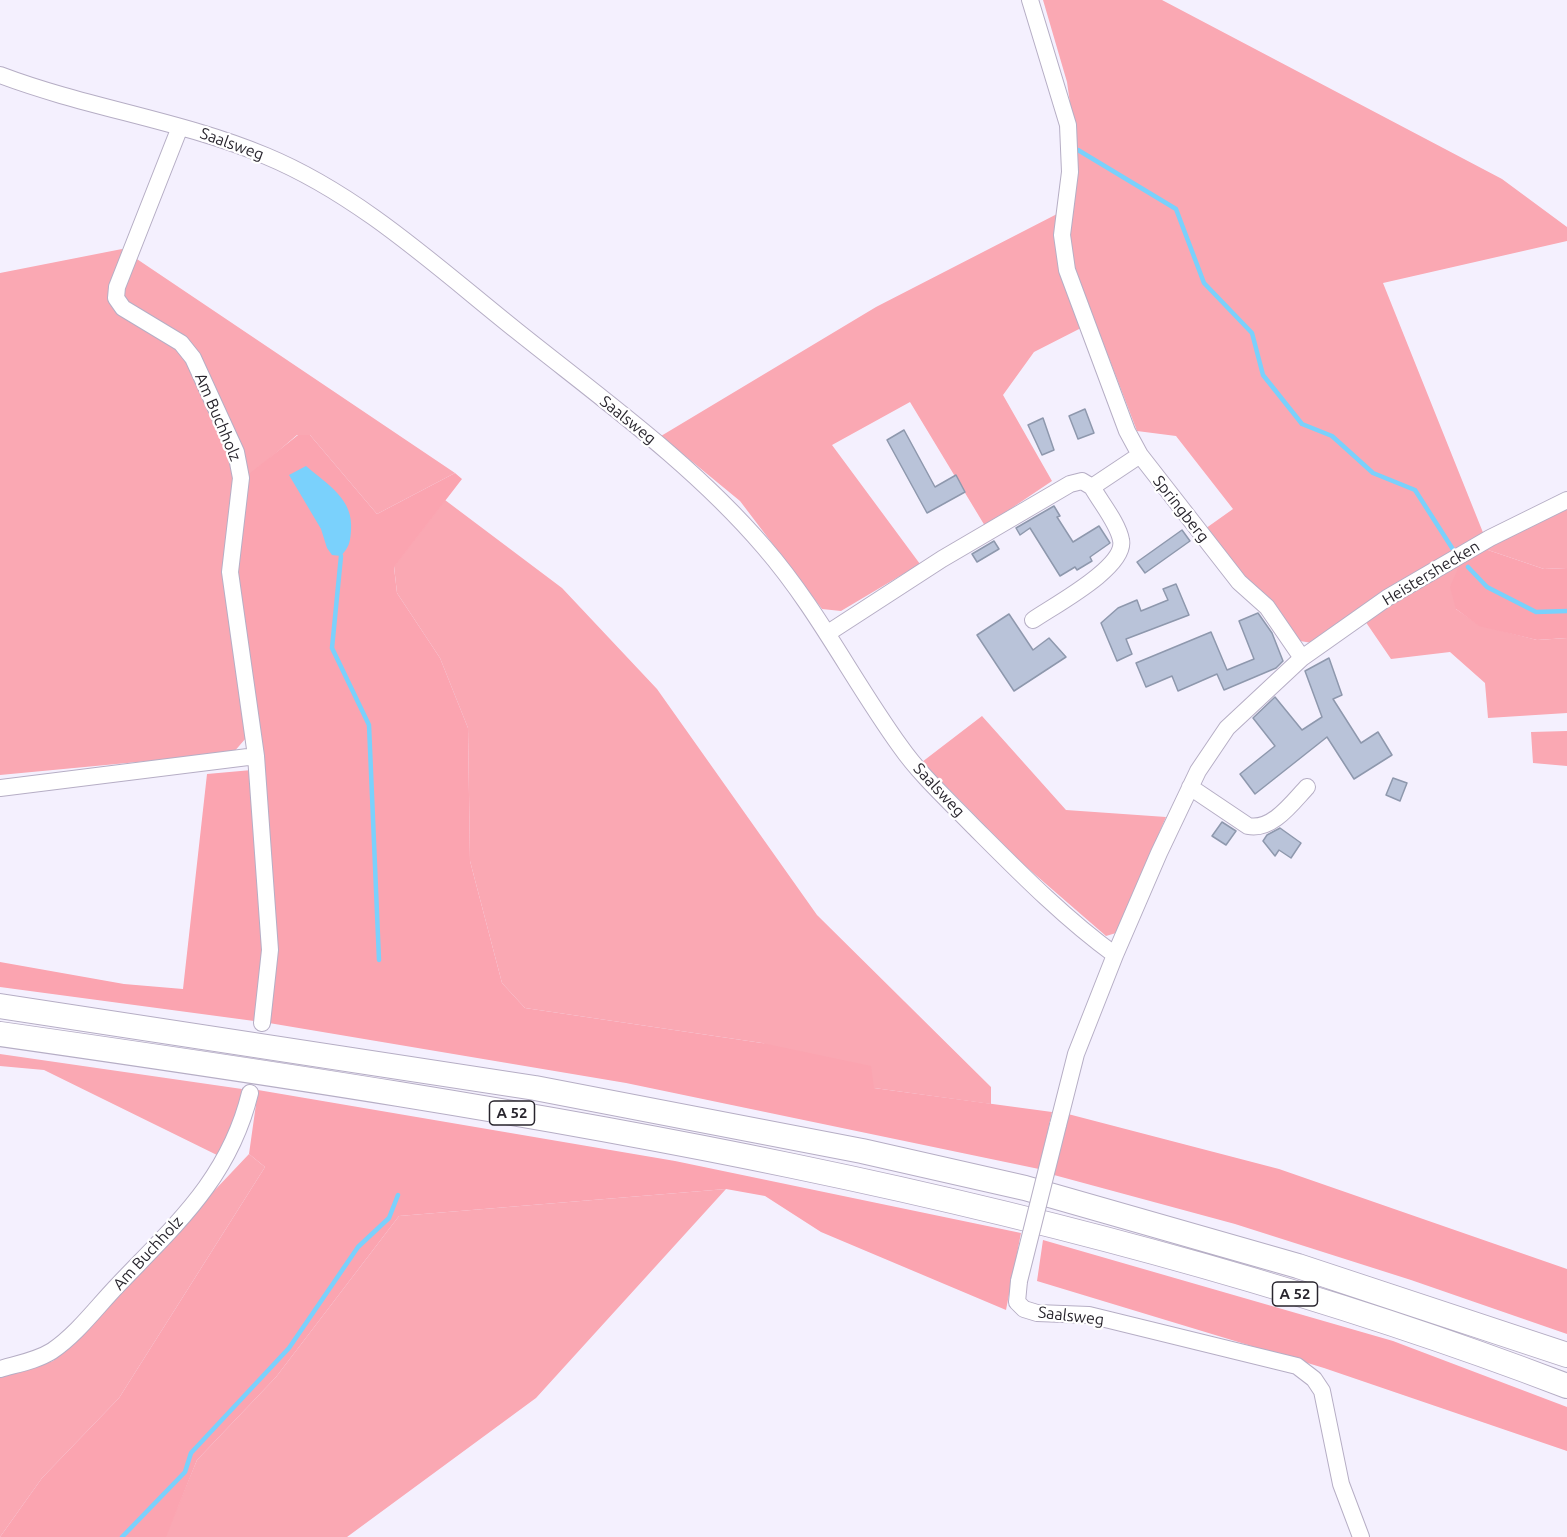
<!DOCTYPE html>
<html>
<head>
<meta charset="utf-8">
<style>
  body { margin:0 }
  canvas { display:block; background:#f4f0fe }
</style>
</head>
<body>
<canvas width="1567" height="1537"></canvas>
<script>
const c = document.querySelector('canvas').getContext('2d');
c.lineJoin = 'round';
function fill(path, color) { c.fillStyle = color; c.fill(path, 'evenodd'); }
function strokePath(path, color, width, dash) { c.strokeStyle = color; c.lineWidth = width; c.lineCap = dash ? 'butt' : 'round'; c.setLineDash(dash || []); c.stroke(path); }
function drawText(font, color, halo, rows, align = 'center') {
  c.font = font + ' Ubuntu,sans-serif'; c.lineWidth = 4.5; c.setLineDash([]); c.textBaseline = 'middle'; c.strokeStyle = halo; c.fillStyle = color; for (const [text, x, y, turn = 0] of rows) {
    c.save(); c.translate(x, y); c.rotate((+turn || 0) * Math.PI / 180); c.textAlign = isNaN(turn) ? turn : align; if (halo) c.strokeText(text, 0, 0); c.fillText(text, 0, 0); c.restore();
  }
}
fill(new Path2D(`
  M1043 0H1162L1502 179 1567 227V241L1383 283 1484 535 1312 643 1300 641 1202 531 1233 509 1176 436 1137 431 1069 254 1073 124 1067 82Z
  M1057 214 1083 327 1034 352 1003 395 1052 481 985 526 910 402 832 445 920 564 841 611 822 609 740 501 661 436 876 307Z
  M122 249 455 473 377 514 310 435H297L234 489 246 738 233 753 0 775V273Z
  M445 500 562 588 657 689 817 915 991 1087V1104L874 1088 762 1043 525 1008 502 983 470 861 468 728 440 658 397 593 394 566Z
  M1567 508V568L1544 569 1485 549Z
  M1460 564 1456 609 1479 625 1537 640 1567 638V713L1488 718 1485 683 1450 652 1391 659 1363 618Z
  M982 716 1066 810 1166 817 1116 933 1106 936 1023 864 922 762Z
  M1567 731V766L1533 763 1531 732Z
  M0 1054 242 1089 234 1126 221 1157 44 1070 0 1066Z
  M249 1154 265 1167 119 1398 42 1478 0 1537V1376L53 1361Z
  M726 1189 536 1398 347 1537H165L197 1460 276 1377 399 1216Z`), '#faa8b3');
fill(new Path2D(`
  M298 435H310L377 514 455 473 462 479 394 567 397 593 440 658 468 728 470 861 502 983 525 1008 762 1043 871 1066 874 1088 1052 1112 1039 1169 626 1083 269 1023 0 987V962L124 984 183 989 207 774 263 769 236 570 249 474Z
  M1485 549 1544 569 1567 568V638L1537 640 1479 626 1456 609 1450 587 1460 564Z
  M258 1090 675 1161 1021 1233 1006 1310 821 1232 765 1196 726 1189 399 1216 276 1377 197 1460 166 1537H0L42 1478 119 1398 265 1167 249 1154Z
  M1068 1114 1279 1169 1567 1269V1334L1411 1280 1235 1224 1054 1175Z
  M1043 1240 1393 1341 1567 1407V1451L1324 1368 1037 1281Z`), '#fba4b0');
fill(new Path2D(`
  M306 466C328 485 354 499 351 531 350 543 349 547 341 556L332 555 327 548 321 529 289 475Z`), '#7ad1fc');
strokePath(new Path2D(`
  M1078 150 1176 209 1204 283 1252 333 1263 375 1302 424 1332 436 1373 473 1415 490 1454 551
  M341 556 332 648 369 725 379 960
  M1468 567 1487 587 1536 612 1567 611
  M122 1537 185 1472 191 1453 289 1348 358 1247 389 1218 398 1195`), '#7ad1fc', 4.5);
const building = new Path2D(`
  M1085 409 1094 433 1078 439 1069 416Z
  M1043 418 1054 450 1042 455 1028 425Z
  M904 430 935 487 956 475 965 492 927 513 887 440Z
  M1054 506 1060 516 1057 517 1073 542 1099 526 1110 543 1090 557 1092 561 1077 570 1075 567 1060 576 1030 528 1020 535 1016 528Z
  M1182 530 1190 541 1145 573 1137 562Z
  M994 541 999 549 977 562 972 554Z
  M1176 584 1189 615 1126 639 1132 654 1117 661 1101 623 1118 608 1137 600 1141 611 1168 600 1163 589Z
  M1258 613 1272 633 1283 661 1276 668 1224 690 1217 674 1178 691 1172 676 1146 687 1136 663 1211 632 1227 670 1254 659 1239 621Z
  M1009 614 1033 650 1049 638 1066 657 1014 691 977 635Z
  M1329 658 1342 695 1333 699 1361 743 1378 732 1392 755 1354 779 1327 737 1255 794 1240 774 1275 746 1253 718 1275 697 1302 730 1322 717 1305 671Z
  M1393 778 1407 783 1400 801 1386 795Z
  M1222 822 1236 831 1226 845 1212 836Z
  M1280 828 1301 843 1291 858 1279 850 1275 856 1263 841 1267 835Z`);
fill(building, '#b9c3d9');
strokePath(building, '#8e98ad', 1.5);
const minor = new Path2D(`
  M1030 0 1068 125 1070 172 1062 235 1067 270 1127 431 1140 455 1239 582 1267 607 1302 658
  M0 75C87 108 180 120 266 156 360 195 438 268 517 331 602 399 693 464 764 547 817 608 853 681 900 746 921 776 949 801 974 827 1018 871 1064 918 1115 955
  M180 127 117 287 116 298 123 308 181 343 193 358 236 452 241 478 230 572 256 756 270 950 262 1023
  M1033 620C1053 606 1127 567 1121 540 1118 523 1101 503 1092 487
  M828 633 942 559 1070 484 1082 481 1092 487 1140 455
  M1190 787 1248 826C1272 831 1292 803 1307 787
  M0 788 256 756
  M1058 1125 1076 1054 1115 955 1159 853 1198 771 1227 728 1302 658 1387 598 1490 538 1567 500
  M1019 1281 1017 1302 1024 1309 1037 1313 1089 1315 1297 1366 1314 1379 1322 1391 1341 1484 1361 1537
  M0 1369C17 1364 36 1361 52 1351 77 1334 96 1308 117 1286 175 1225 229 1179 250 1093`);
const highway = new Path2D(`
  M0 1006 535 1088 862 1151 1025 1188 1298 1266 1567 1355
  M0 1034C531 1110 1063 1193 1567 1386`);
strokePath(minor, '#b6aec5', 18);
strokePath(highway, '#b6aec5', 26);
strokePath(minor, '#fff', 16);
strokePath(highway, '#fff', 24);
const minorBridge = new Path2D(`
  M1019 1281 1058 1125`);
strokePath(minorBridge, '#b6aec5', 18, []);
strokePath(minorBridge, '#fff', 16);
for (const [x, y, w] of [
  [512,1113,45],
  [1295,1294,45]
]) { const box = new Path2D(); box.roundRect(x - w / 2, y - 12, w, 24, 4.5); c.fillStyle = '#fff'; c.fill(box); strokePath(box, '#28252d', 1.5); }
drawText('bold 15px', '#28252d', null, [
  ["A 52",512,1113],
  ["A 52",1295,1294]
]);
drawText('16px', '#28252d', '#fff', [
  ["Saalsweg",232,144,20],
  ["Am Buchholz",218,417,67],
  ["Saalsweg",628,420,39],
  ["Springberg",1181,509,52],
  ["Heistershecken",1431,573,-31],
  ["Saalsweg",939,790,47],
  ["Am Buchholz",148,1253,-47],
  ["Saalsweg",1071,1316,7]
]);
</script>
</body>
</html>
